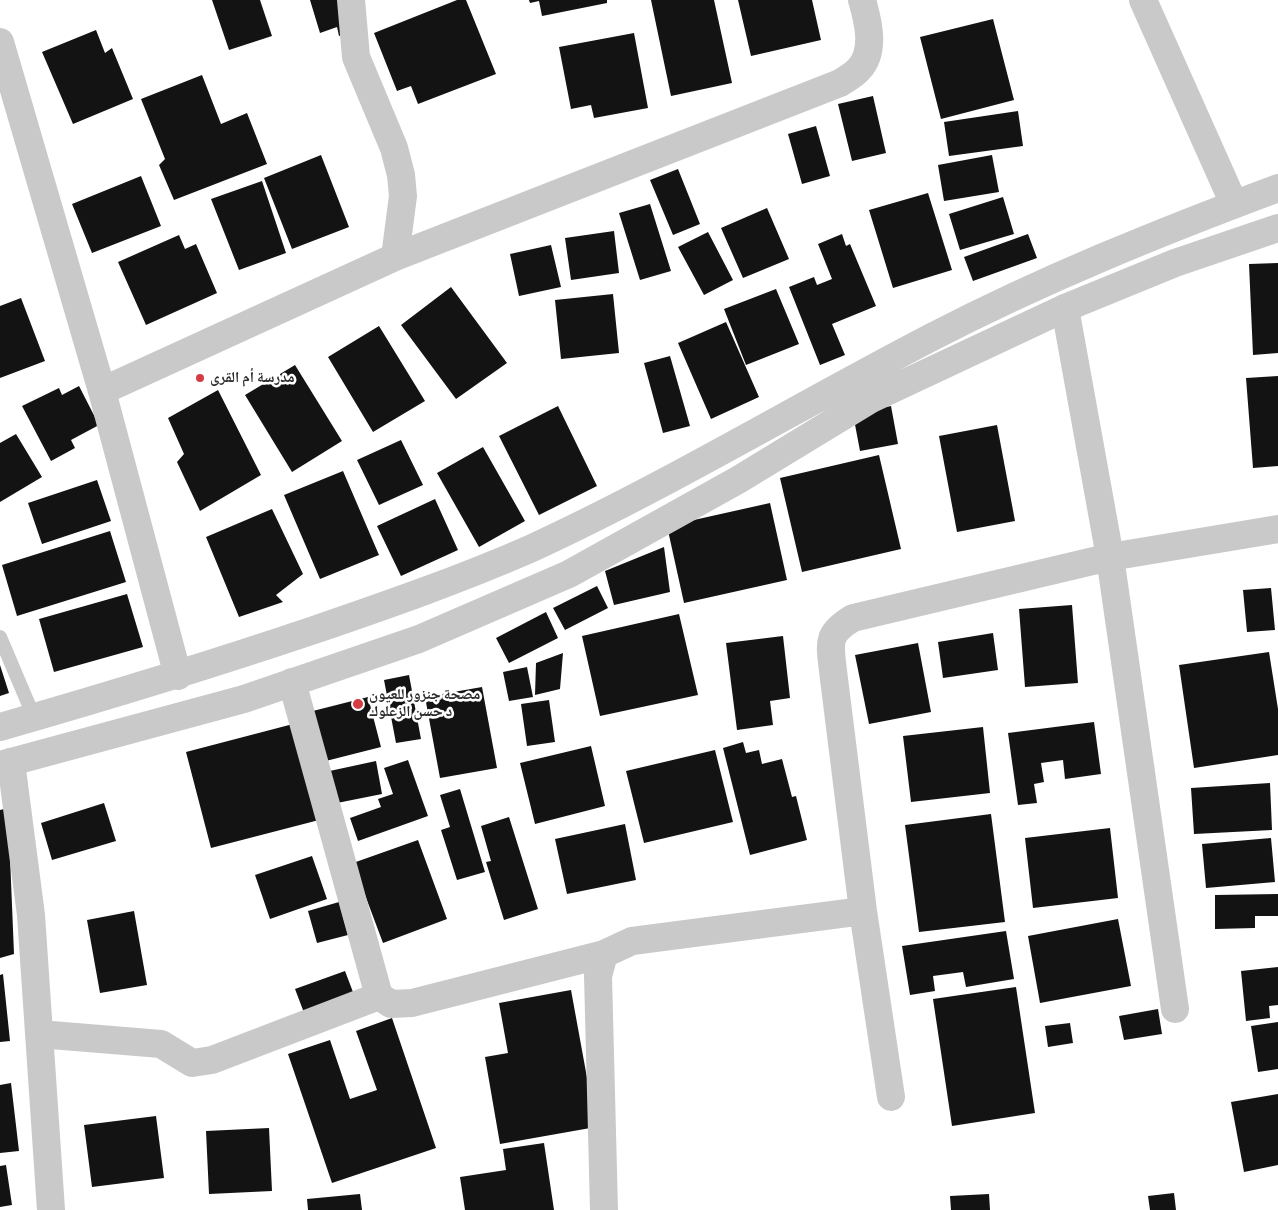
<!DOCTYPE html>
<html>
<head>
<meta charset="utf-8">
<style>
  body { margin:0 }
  canvas { display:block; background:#fff }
</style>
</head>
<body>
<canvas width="1278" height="1210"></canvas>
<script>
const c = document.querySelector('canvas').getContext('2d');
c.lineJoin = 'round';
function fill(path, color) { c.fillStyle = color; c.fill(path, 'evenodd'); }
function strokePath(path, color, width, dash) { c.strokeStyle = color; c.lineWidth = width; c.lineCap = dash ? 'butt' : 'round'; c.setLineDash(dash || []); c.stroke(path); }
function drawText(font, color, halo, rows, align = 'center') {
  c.font = font + ' "PT Sans Narrow","Noto Naskh Arabic",sans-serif'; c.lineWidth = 5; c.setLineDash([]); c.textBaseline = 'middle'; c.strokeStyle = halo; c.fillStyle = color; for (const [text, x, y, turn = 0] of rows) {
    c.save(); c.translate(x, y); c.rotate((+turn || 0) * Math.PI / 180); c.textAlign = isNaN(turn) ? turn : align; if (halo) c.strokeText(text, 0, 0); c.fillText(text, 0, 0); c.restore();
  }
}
fill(new Path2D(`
  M212 0H260L272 36 229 50Z
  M310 0H341L351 32 339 36 337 27 320 33Z
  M457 0H466L496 74 418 104 411 86 397 91 374 33Z
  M529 0H607V3L542 16 539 1 530 3Z
  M651 0H714L732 83 671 96Z
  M738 0H812L821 40 751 56Z
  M993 19 1014 100 941 119 920 37Z
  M96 30 105 53 112 48 133 99 73 124 42 52Z
  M634 33 648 108 594 118 591 105 571 109 559 47Z
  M202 75 221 124 247 113 267 164 174 200 159 165 165 159 141 99Z
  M873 96 886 153 852 161 838 104Z
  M1018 111 1023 146 949 156 944 122Z
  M816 126 830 176 802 184 788 134Z
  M321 155 349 227 292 249 264 178Z
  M992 155 999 192 944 201 938 165Z
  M678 169 700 224 673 235 650 180Z
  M141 176 161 226 92 253 72 204Z
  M262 181 286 253 239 270 211 199Z
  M928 193 952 270 893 288 869 210Z
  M1003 197 1014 234 960 250 949 214Z
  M650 204 671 271 640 280 619 213Z
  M767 208 789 259 743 278 721 228Z
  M614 231 619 273 571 280 565 238Z
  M708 232 733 280 704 295 678 247Z
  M842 234 846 246 850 244 876 306 832 324 845 355 820 365 789 287 814 277 817 285 832 279 818 244Z
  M1028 234 1037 258 973 281 964 257Z
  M179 235 185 249 196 244 217 293 146 325 118 262Z
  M551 245 561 287 519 296 510 254Z
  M1278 263V353L1253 355 1249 264Z
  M451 287 507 363 456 399 401 325Z
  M776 289 799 344 746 365 724 309Z
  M613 294 619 353 561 359 555 300Z
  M21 298 45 361 0 378V306Z
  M726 322 759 397 711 419 678 343Z
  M379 326 425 401 373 432 328 357Z
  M670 356 690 426 663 433 644 363Z
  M295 365 342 441 292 472 245 395Z
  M1278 376V466L1253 468 1246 378Z
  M79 386 99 425 71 440 75 448 51 461 22 406 59 388 62 395Z
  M218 390 261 475 200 511 177 462 184 454 168 418Z
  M558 406 597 486 539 515 499 436Z
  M891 406 898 444 860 451 853 414Z
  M997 425 1015 521 957 532 939 436Z
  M16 434 42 477 0 502V443Z
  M401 440 423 485 379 505 357 460Z
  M483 447 525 521 479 547 437 473Z
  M879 455 901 549 802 572 780 478Z
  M343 471 379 555 320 579 284 495Z
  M97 480 111 521 42 544 28 503Z
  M435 499 458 550 401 576 377 526Z
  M770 503 787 580 684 603 667 526Z
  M272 509 303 574 276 595 283 602 239 617 206 537Z
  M110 531 126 582 17 616 2 565Z
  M664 547 670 592 614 605 605 571Z
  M597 586 608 608 565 630 553 608Z
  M1271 588 1275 630 1247 632 1243 590Z
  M127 594 143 647 54 672 39 619Z
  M1072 605 1078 683 1025 687 1019 609Z
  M546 612 558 638 509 663 496 638Z
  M679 614 698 695 600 716 582 636Z
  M993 633 998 670 943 678 938 642Z
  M783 636 790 698 770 701 773 725 737 730 726 643Z
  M918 643 931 712 869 724 855 655Z
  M1269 652 1278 709V755L1194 768 1179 665Z
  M563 653 560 689 535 695 536 663Z
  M0 665 9 693 0 696Z
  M527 667 533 697 509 701 503 672Z
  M409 675 421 739 396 743 384 680Z
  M482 687 497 768 440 778 425 697Z
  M368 697 381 747 314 764 301 714Z
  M549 700 555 742 527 746 521 704Z
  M1094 722 1101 774 1065 779 1063 760 1041 763 1044 782 1034 784 1037 803 1018 805 1008 733Z
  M293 724 319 820 211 848 186 752Z
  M983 727 990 793 911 802 903 736Z
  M743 742 746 753 759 750 762 764 782 759 792 797 796 796 807 840 750 855 723 748Z
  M591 746 605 806 535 824 520 763Z
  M715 750 733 822 644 843 626 771Z
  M408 760 428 816 358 841 350 818 381 807 378 799 393 794 384 768Z
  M376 761 382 794 332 804 325 772Z
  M1270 783 1272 830 1194 834 1191 788Z
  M460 789 485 872 457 880 441 830 450 827 440 795Z
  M104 803 116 841 52 860 41 823Z
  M8 808 14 954 0 958V810Z
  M991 814 1005 922 919 932 905 825Z
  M509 817 538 909 504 920 486 862 491 861 481 826Z
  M625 824 636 880 567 894 555 839Z
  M1110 828 1118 898 1033 908 1025 838Z
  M1271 838 1275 882 1206 888 1202 844Z
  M418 840 447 919 383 943 353 863Z
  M312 856 327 899 270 919 255 875Z
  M1278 894V916H1255V928L1215 929V895Z
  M339 902 348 935 317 943 308 911Z
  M134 911 147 985 100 993 87 920Z
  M1118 919 1131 986 1040 1003 1028 936Z
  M1006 931 1014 979 966 987 963 972 933 976 935 991 910 995 902 946Z
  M1278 967V1005L1269 1006 1270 1018 1246 1021 1241 971Z
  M345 971 356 1000 306 1018 295 989Z
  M3 974 10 1041 0 1042V975Z
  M1016 987 1035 1113 952 1126 933 999Z
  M571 990 596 1127 500 1144 485 1057 508 1053 499 1003Z
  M1158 1009 1162 1034 1124 1040 1119 1016Z
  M392 1018 436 1148 332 1183 288 1054 330 1040 350 1099 377 1090 356 1031Z
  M1278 1022V1069L1258 1072 1251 1026Z
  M1070 1023 1073 1043 1048 1047 1045 1026Z
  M11 1083 19 1151 0 1153V1085Z
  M1278 1094V1165L1244 1172 1231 1102Z
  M156 1116 164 1178 92 1187 84 1125Z
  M269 1128 272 1191 209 1194 206 1131Z
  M544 1143 554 1210H465L460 1177 506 1170 503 1149Z
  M6 1165 12 1205 0 1207V1166Z
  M1174 1193 1176 1210H1150L1148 1196Z
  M360 1194 362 1210H308L307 1199Z
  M989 1194 990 1210H951L950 1196Z`), '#131313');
strokePath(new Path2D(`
  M0 637 34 717`), '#c9c9c9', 14);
strokePath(new Path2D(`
  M351 0 356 57 394 148 401 175 403 196 395 257
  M1143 0 1234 204
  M0 42 102 391 178 676
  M1065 308 1110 557 1175 1009
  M102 391 395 257 840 83C846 79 854 75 859 69 876 51 868 21 862 0
  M292 682 379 996 391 1004 412 1003 604 954 632 941 863 911
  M11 762 31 915 51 1210
  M604 954 598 976 604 1210
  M39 1034 161 1044 192 1063 212 1060 379 996
  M891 1097 863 911 833 671C830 643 826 634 853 618L1110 557 1278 529`), '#c9c9c9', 28);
strokePath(new Path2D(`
  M0 727C105 697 210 665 314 630 387 605 459 580 530 549 667 486 797 407 932 337 1044 279 1160 232 1278 188
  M0 765 244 699 419 639 569 574 738 480 871 399 1065 308 1175 263 1278 228`), '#c9c9c9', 28);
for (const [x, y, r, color] of [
  [200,378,5,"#d53d45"],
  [358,704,6,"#d53d45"]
]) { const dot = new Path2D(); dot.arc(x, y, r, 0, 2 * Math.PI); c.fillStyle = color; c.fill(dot); strokePath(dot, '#fff', 2); }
drawText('bold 15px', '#2c2c2c', '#fff', [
  ["مدرسة أم القرى",210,378],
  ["مصحة جنزور للعيون",369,695],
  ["د حسن الزعلوك",369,712]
], 'left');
</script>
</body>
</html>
